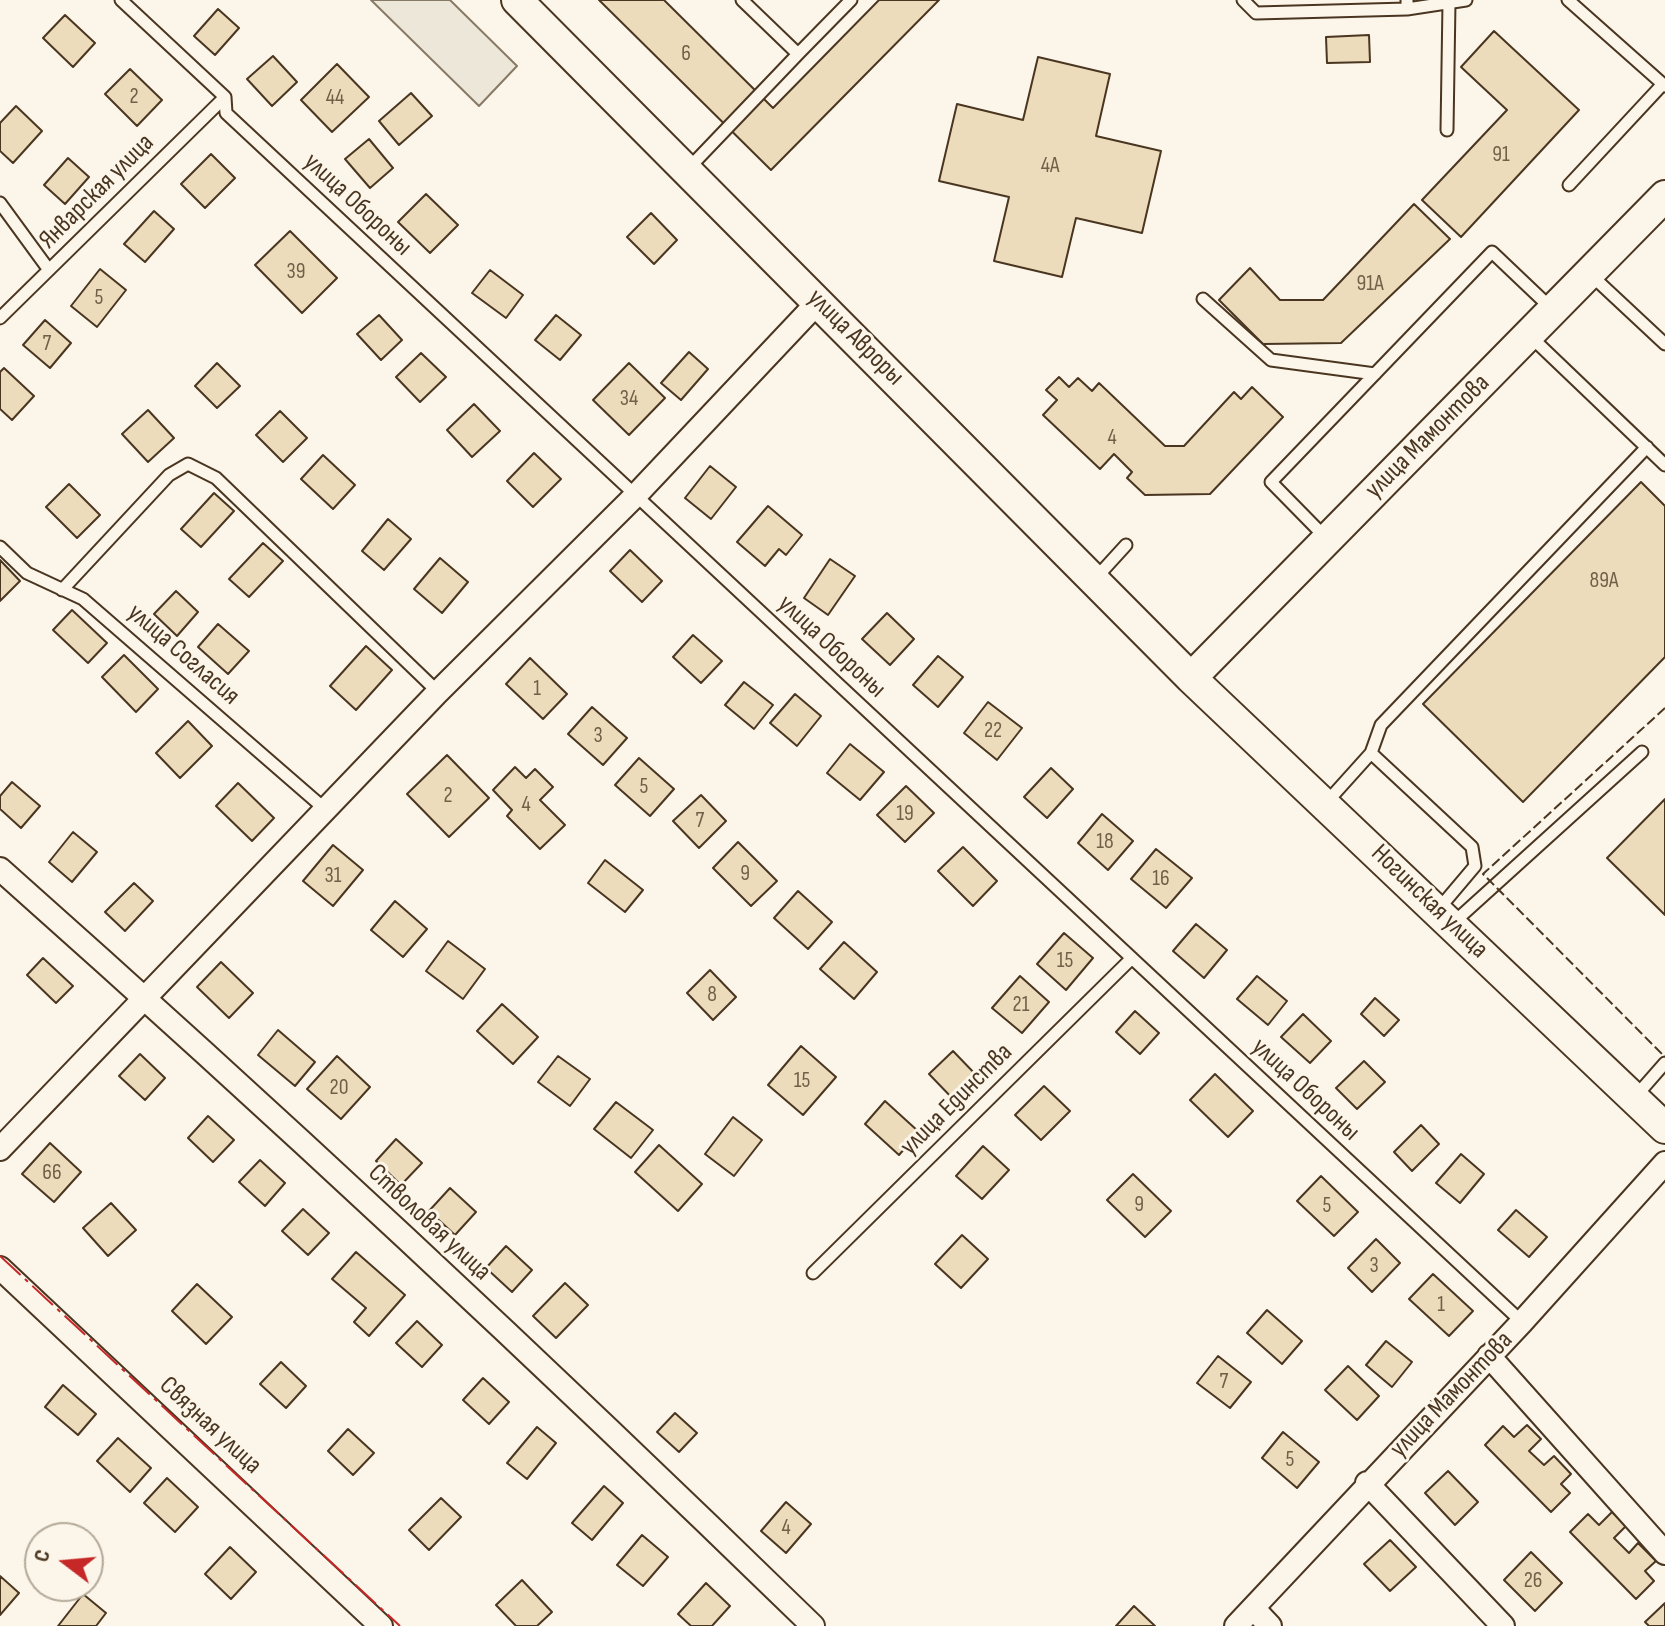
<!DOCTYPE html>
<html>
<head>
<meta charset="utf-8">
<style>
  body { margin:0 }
  #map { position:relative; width:1665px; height:1626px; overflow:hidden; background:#fbf6e9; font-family:"Sofia Sans Condensed",sans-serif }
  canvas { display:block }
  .north { position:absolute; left:24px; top:1522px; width:80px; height:80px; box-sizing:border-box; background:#fbf6e9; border:2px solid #b4a999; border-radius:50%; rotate:286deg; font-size:22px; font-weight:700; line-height:32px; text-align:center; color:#4a3520 }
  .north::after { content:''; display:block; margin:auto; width:28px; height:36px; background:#c62828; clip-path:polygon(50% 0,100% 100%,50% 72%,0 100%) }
</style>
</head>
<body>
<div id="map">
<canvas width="1665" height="1626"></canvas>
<div class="north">С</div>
</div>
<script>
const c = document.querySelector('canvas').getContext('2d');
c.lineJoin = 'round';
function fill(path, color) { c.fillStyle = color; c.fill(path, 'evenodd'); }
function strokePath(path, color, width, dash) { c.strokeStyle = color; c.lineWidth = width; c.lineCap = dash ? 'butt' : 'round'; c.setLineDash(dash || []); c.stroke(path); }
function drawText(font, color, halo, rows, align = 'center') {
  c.font = font + ' "Sofia Sans Condensed",sans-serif'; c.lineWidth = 6; c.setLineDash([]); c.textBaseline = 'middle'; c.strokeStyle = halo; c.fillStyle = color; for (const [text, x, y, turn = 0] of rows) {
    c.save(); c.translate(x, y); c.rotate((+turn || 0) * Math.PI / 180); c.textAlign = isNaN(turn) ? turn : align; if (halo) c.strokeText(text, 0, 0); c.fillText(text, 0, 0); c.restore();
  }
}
const parking = new Path2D(`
  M371 0H450L517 66 479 106Z`);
fill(parking, '#ede7d9');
strokePath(parking, '#887966', 2);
const building = new Path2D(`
  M599 0H664L773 108 879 0H939L771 170Z
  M218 9 239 28 215 55 194 36Z
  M65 15 95 43 73 67 43 38Z
  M1494 31 1579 110 1461 237 1422 200 1507 110 1461 67Z
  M1369 35 1370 62 1327 63 1326 37Z
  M273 56 297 82 272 106 247 79Z
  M1038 57 1110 74 1096 136 1161 151 1142 233 1076 218 1062 277 994 261 1009 197 939 181 957 104 1023 120Z
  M337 64 369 97 332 132 301 100Z
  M130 69 162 100 137 126 105 94Z
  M411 93 432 116 399 145 379 121Z
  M16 106 42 131 13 163 0 151V123Z
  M369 139 393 168 370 188 345 159Z
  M211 154 235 178 205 208 181 184Z
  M68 158 89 177 65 204 44 185Z
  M426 194 458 225 430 253 398 222Z
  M1414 204 1450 239 1341 343 1263 344 1219 300 1250 268 1280 300H1323Z
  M154 211 174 229 145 262 124 244Z
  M651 213 677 240 654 264 627 237Z
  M290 231 337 278 302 313 255 265Z
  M100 269 126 290 97 327 71 306Z
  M490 270 523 295 506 318 472 293Z
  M379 315 402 340 381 360 357 334Z
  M556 315 581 335 560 360 535 340Z
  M45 320 71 343 50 368 23 345Z
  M689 352 708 369 681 400 661 383Z
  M421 353 446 377 420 402 396 377Z
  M217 363 240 386 217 408 195 386Z
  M629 363 665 398 629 435 593 400Z
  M4 368 34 396 12 420 0 409V372Z
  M1059 377 1069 387 1078 378 1092 391 1099 383 1165 446H1184L1234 392 1241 399 1252 387 1283 417 1210 494 1145 495 1127 478 1132 472 1114 454 1100 469 1043 415 1057 400 1046 390Z
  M474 404 500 431 472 457 447 430Z
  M148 410 174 438 148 462 122 434Z
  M280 411 307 438 283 462 256 435Z
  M534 453 561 479 533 507 507 481Z
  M323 455 355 485 333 509 301 479Z
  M710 466 736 487 711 519 685 498Z
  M1641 482 1665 506V657L1523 802 1423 704Z
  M69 484 100 515 77 538 46 507Z
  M214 493 234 511 201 547 181 529Z
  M768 506 802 535 786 555 779 549 765 566 737 542Z
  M388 519 411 539 384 570 362 551Z
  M263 543 283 561 249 597 229 579Z
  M630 550 662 581 642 602 610 571Z
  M440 558 468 582 442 613 414 589Z
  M830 559 855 576 828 615 804 598Z
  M0 560 20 581 0 601Z
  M176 591 198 612 177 636 154 614Z
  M72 610 107 643 88 663 53 630Z
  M887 613 914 639 890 665 862 639Z
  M218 624 249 651 228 674 198 647Z
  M693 635 722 661 701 683 673 657Z
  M366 646 392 670 356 710 330 686Z
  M124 655 158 689 136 712 102 677Z
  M938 656 963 677 938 707 913 685Z
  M530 658 567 694 543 719 506 684Z
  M744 682 773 705 754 729 725 705Z
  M795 694 821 716 797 746 770 723Z
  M988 702 1022 728 997 760 964 733Z
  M592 707 627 738 603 765 568 734Z
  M188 721 212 746 180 778 156 753Z
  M850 744 884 772 860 800 827 773Z
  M447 755 489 798 449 837 407 794Z
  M639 758 674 789 650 816 615 785Z
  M515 767 526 778 535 769 553 787 540 800 565 825 540 849 507 816 512 810 493 790Z
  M1051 768 1073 789 1047 818 1024 797Z
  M12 782 40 806 21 828 0 809V796Z
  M238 783 274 818 252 841 216 806Z
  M906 786 934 813 905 842 877 815Z
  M701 795 726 821 699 848 673 821Z
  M1665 799V915L1607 858Z
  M1102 814 1133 841 1108 870 1078 843Z
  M73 832 97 852 72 882 49 862Z
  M738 842 777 881 751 906 713 868Z
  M333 845 363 870 333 906 303 881Z
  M963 847 997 881 973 906 938 871Z
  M1156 849 1192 878 1166 908 1131 879Z
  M605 860 643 890 625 912 588 883Z
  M134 883 153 901 125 931 105 912Z
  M798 891 832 922 808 949 774 918Z
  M395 901 427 929 403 957 371 930Z
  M1196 924 1227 950 1204 978 1173 951Z
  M1064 933 1093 958 1066 990 1037 964Z
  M448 941 485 969 463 999 426 971Z
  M844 942 877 972 854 999 820 969Z
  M43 958 73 986 56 1003 27 975Z
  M221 962 253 993 229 1018 197 987Z
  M710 970 736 997 713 1020 687 993Z
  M1020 976 1049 1002 1022 1033 992 1008Z
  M1257 976 1287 1001 1268 1025 1237 999Z
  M1375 998 1399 1020 1384 1036 1361 1014Z
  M502 1004 538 1037 513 1064 477 1031Z
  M1135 1011 1159 1033 1140 1054 1116 1032Z
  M1303 1014 1331 1041 1310 1063 1281 1037Z
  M278 1030 315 1062 295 1086 258 1055Z
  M801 1046 836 1077 803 1115 768 1085Z
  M953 1051 979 1078 955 1101 929 1074Z
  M140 1054 165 1078 145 1100 119 1076Z
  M337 1056 370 1087 341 1119 307 1089Z
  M558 1056 590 1079 570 1106 538 1082Z
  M1364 1061 1385 1082 1357 1109 1336 1088Z
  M1215 1074 1253 1111 1228 1137 1190 1100Z
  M1044 1086 1070 1111 1041 1140 1015 1115Z
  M885 1101 919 1132 899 1155 865 1124Z
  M616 1102 653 1130 631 1158 594 1129Z
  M208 1116 234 1140 213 1162 188 1138Z
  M733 1117 762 1140 734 1176 705 1154Z
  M1421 1125 1439 1144 1412 1171 1394 1152Z
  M396 1139 422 1163 401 1185 376 1161Z
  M50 1143 81 1172 54 1202 22 1174Z
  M659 1145 702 1184 678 1211 635 1172Z
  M983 1146 1009 1170 982 1199 956 1176Z
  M1461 1154 1484 1174 1460 1203 1436 1183Z
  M260 1160 285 1183 265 1206 239 1182Z
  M1133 1174 1171 1211 1145 1237 1107 1200Z
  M1321 1176 1358 1212 1334 1236 1297 1201Z
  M450 1188 476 1212 455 1235 429 1211Z
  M111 1203 136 1230 108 1256 83 1228Z
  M303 1209 329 1233 308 1255 282 1231Z
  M1516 1210 1547 1237 1529 1257 1498 1230Z
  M962 1235 988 1259 961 1288 935 1264Z
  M1376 1239 1400 1263 1372 1292 1348 1268Z
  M506 1246 532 1270 512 1292 486 1268Z
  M356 1252 405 1295 369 1336 354 1322 366 1308 332 1279Z
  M1433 1274 1473 1311 1449 1336 1409 1299Z
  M565 1283 588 1305 556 1338 533 1316Z
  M197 1284 232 1317 206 1344 172 1311Z
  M1267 1310 1302 1341 1282 1364 1247 1333Z
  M417 1321 442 1345 422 1367 396 1343Z
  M1386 1341 1412 1362 1392 1387 1366 1365Z
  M1218 1356 1251 1382 1230 1408 1197 1383Z
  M281 1362 306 1386 286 1408 260 1384Z
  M1348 1366 1379 1396 1357 1420 1325 1390Z
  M483 1378 509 1402 489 1424 463 1400Z
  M63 1385 96 1414 78 1435 45 1407Z
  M675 1413 697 1433 679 1452 657 1432Z
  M1527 1425 1541 1439 1529 1451 1544 1465 1554 1456 1571 1474 1561 1484 1570 1493 1551 1512 1485 1445 1503 1426 1514 1437Z
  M537 1427 556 1443 527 1479 507 1463Z
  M348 1429 374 1453 353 1475 328 1451Z
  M1283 1432 1319 1462 1297 1488 1262 1458Z
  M118 1438 151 1468 130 1492 97 1461Z
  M1448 1471 1478 1502 1455 1525 1425 1493Z
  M167 1478 198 1507 175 1532 144 1503Z
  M604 1486 623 1503 592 1540 572 1523Z
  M441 1498 461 1517 429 1550 409 1530Z
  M786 1502 811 1524 786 1553 761 1531Z
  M1612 1512 1626 1526 1614 1538 1629 1553 1638 1543 1656 1561 1645 1571 1654 1581 1636 1599 1570 1532 1588 1514 1599 1525Z
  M642 1535 668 1557 643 1586 617 1565Z
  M1390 1540 1416 1567 1390 1591 1364 1564Z
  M230 1547 256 1572 231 1599 205 1574Z
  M1531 1552 1562 1583 1535 1611 1504 1580Z
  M0 1576 19 1593 0 1615Z
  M522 1580 552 1612 537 1626H516L496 1605Z
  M706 1583 730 1606 712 1626H691L678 1614Z
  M83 1594 106 1613 96 1626H58Z
  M1665 1603V1626H1649L1645 1622Z
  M1134 1606 1155 1626H1116Z`);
fill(building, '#ecdcbc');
strokePath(building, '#4a3520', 2);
const lane = new Path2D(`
  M121 0 225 97 226 113 1522 1322
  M742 0 798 54 851 0
  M1243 0 1256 13 1407 9V0
  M1568 0 1665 86
  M1407 9 1466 0
  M1447 130 1449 3
  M688 169 798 54
  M1569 185 1662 85
  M0 203 49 270
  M1590 274 1665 344
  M1203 299 1271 360 1375 374
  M0 318 225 97
  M1529 335 1665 465
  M1327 539 1271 482 1492 252 1553 310
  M0 547 27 573 83 599 326 810
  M1095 579 1126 545
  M62 590 169 475 188 464 216 478 438 692
  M1371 753 1472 847 1475 866 1437 911
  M1326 803 1371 753 1381 725 1647 447
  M1452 924 1642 752
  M1636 1096 1665 1063
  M813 1273 1132 958`);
const street = new Path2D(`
  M0 869C277 1115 548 1368 813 1626
  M0 1149 438 692 636 495 819 301
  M0 1268 381 1626
  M1489 1356 1665 1553
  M1367 1483 1503 1626
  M1253 1608 1270 1626
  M1236 1626 1522 1322 1665 1163`);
const secondary = new Path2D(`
  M517 0 1191 678 1665 1128
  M1191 678 1665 196`);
strokePath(lane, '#4a3520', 15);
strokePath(street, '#4a3520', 26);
strokePath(secondary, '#4a3520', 34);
strokePath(lane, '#fbf6e9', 11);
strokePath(street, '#fbf6e9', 22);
strokePath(secondary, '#fbf6e9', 30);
strokePath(new Path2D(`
  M1665 708 1483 874 1665 1057`), '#4a3520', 2, [10, 4]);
strokePath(new Path2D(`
  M0 1256 400 1626`), '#c62828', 2, [28, 6, 4, 6]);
drawText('22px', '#725f47', null, [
  ["6",686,54],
  ["2",134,97],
  ["44",335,98],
  ["91",1501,155],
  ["4А",1050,166],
  ["39",296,272],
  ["91А",1370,284],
  ["5",99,298],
  ["7",47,344],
  ["34",629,399],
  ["4",1112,438],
  ["89А",1604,581],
  ["1",537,689],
  ["22",993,731],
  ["3",598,736],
  ["5",644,787],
  ["2",448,796],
  ["4",526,805],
  ["19",905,814],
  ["7",700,821],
  ["18",1105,842],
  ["9",745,874],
  ["31",333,876],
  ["16",1161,879],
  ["15",1065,961],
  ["8",712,995],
  ["21",1021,1005],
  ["15",802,1081],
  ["20",339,1088],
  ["66",52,1173],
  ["9",1139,1205],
  ["5",1327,1206],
  ["3",1374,1266],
  ["1",1441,1305],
  ["7",1224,1382],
  ["5",1290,1460],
  ["4",786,1528],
  ["26",1533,1581]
]);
drawText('26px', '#4a3520', '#fbf6e9', [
  ["Январская улица",97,192,-45],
  ["улица Обороны",357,205,43],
  ["улица Авроры",855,338,45],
  ["улица Мамонтова",1428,437,-45],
  ["улица Обороны",831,647,43],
  ["улица Согласия",183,655,41],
  ["Ногинская улица",1429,902,44],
  ["улица Обороны",1305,1090,43],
  ["улица Единства",957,1100,-45],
  ["Стволовая улица",429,1223,43],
  ["улица Мамонтова",1452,1395,-46],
  ["Связная улица",210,1426,43]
]);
</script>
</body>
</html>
